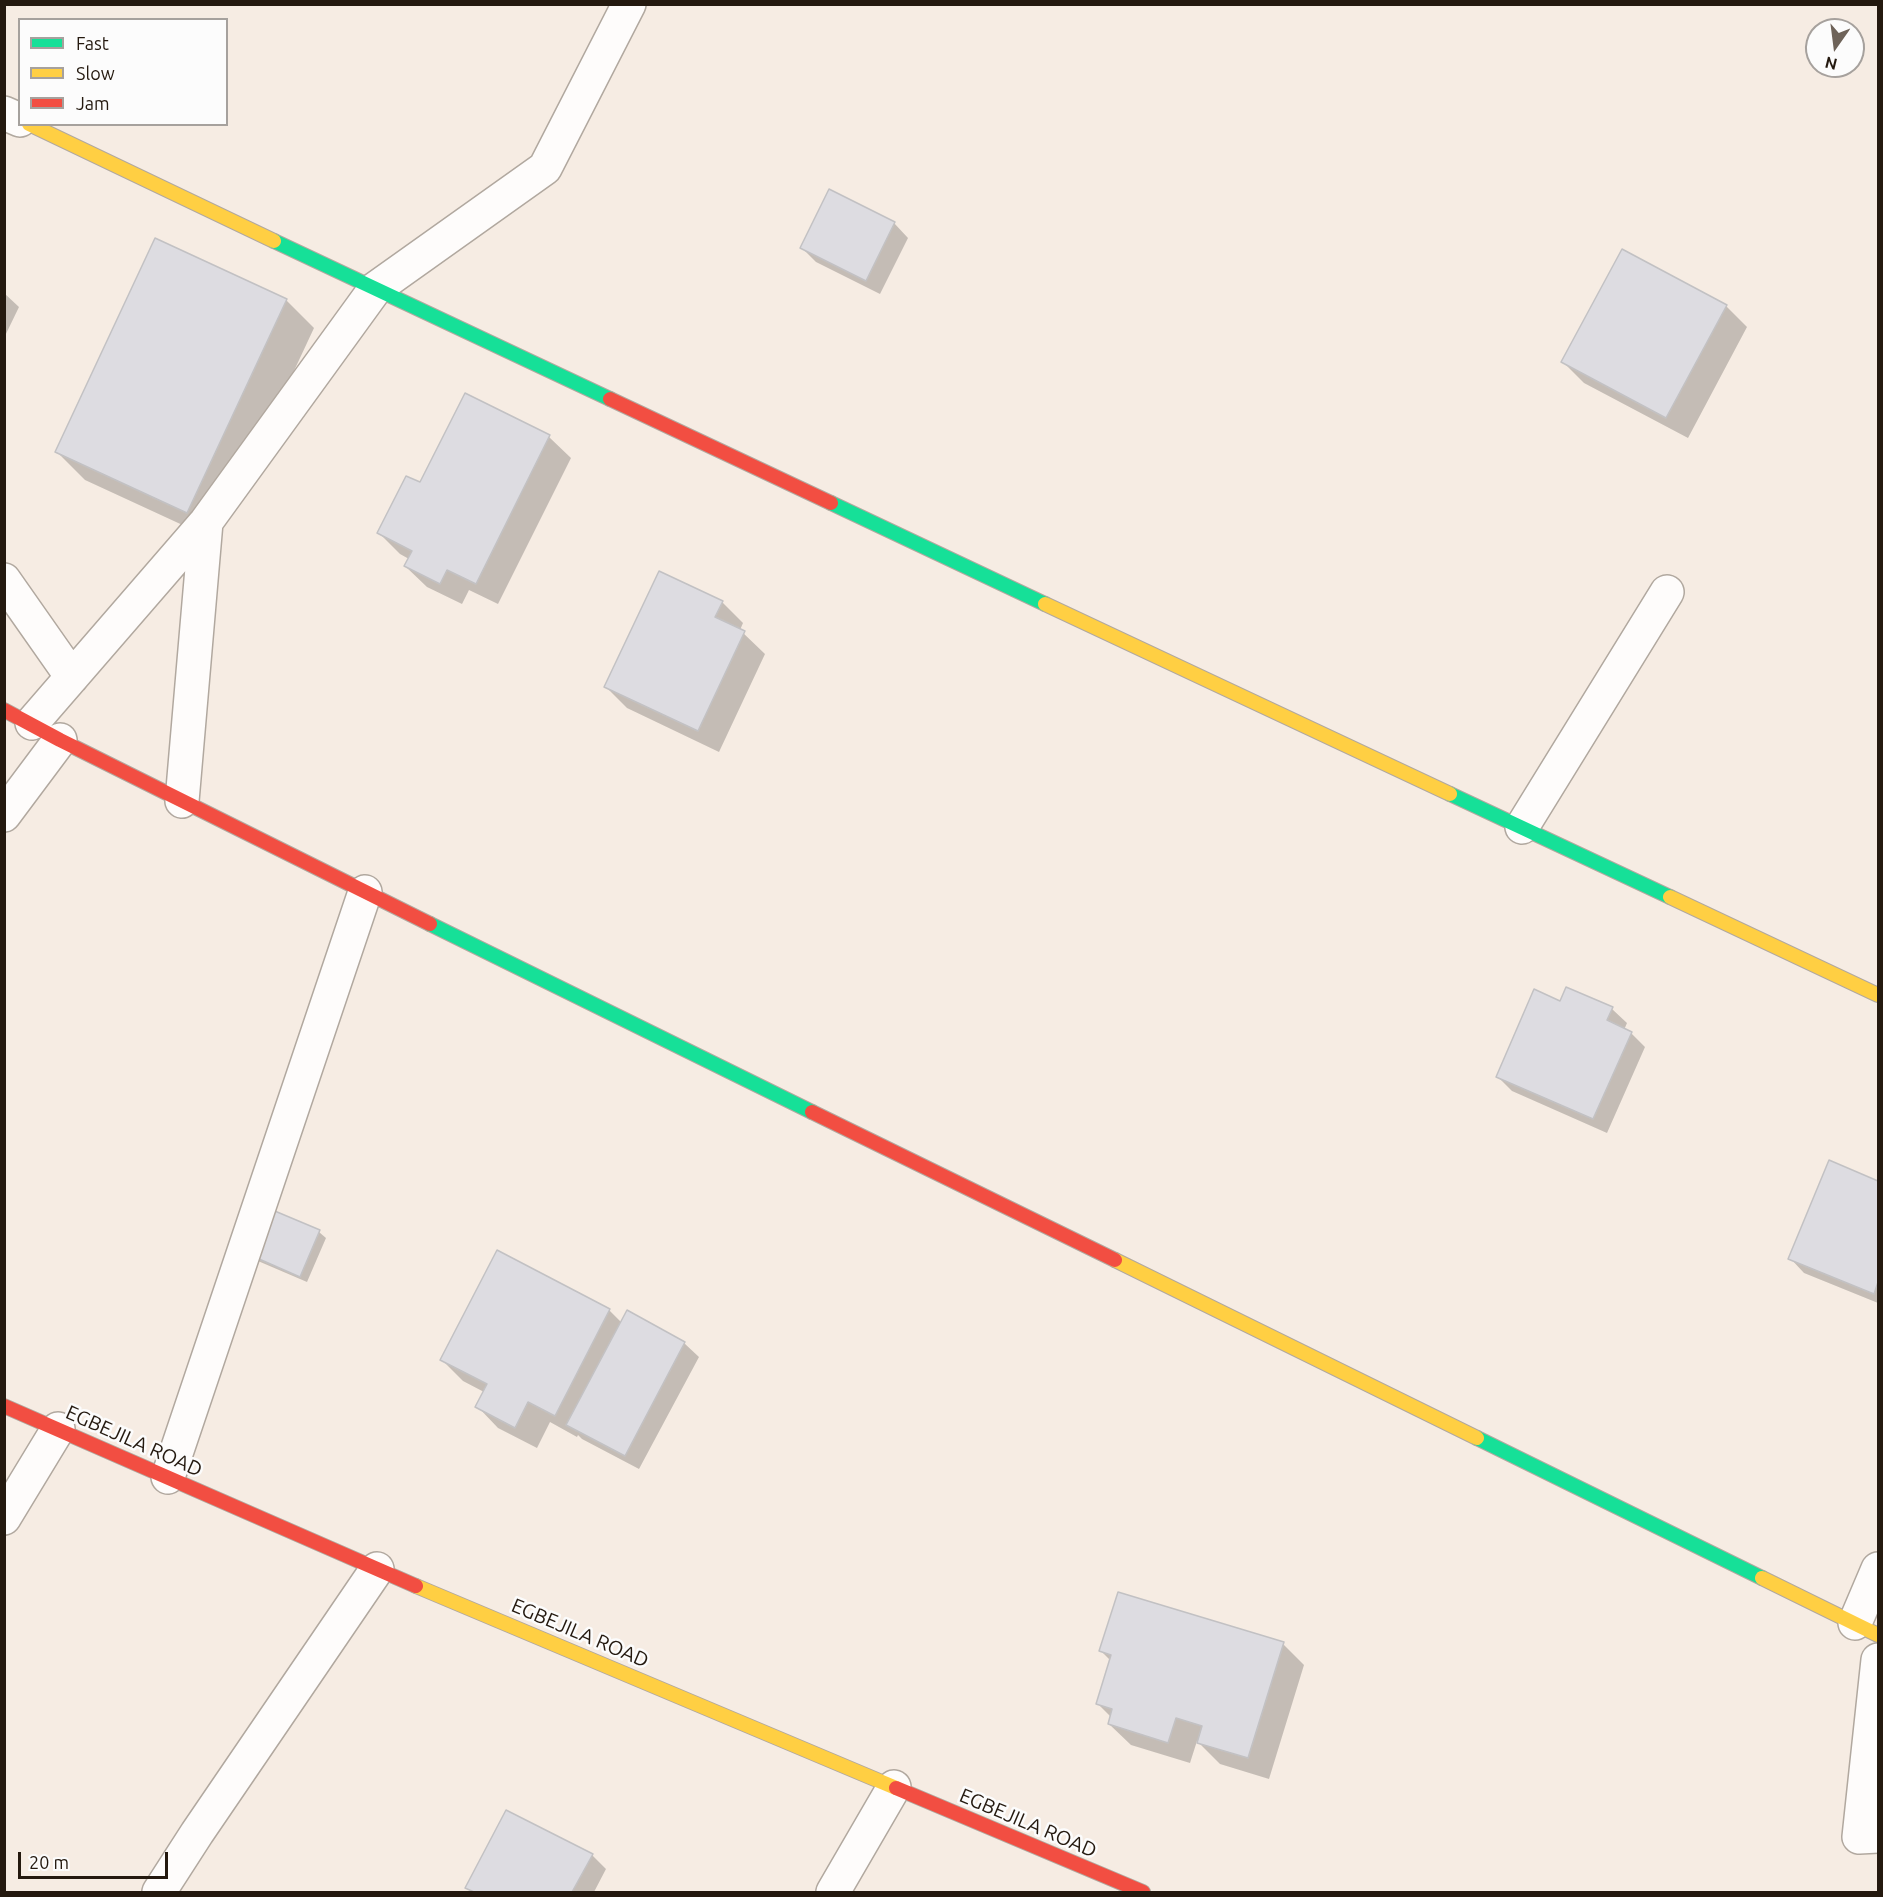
<!DOCTYPE html>
<html>
<head>
<meta charset="utf-8">
<style>
  body { margin:0 }
  #map { position:relative; width:1883px; height:1897px; overflow:hidden; background:#f6ece3; font-family:Ubuntu,sans-serif }
  canvas { display:block }
  .frame { position:absolute; inset:0; border:6px solid #24190f; pointer-events:none }
  .legend { position:absolute; left:18px; top:18px; width:210px; height:108px; box-sizing:border-box; background:#fcfcfc; border:2px solid #a6a19d; margin:0; padding:8px 10px; list-style:none; font-size:18px; color:#24190f }
  .legend li { display:flex; align-items:center; gap:12px; height:30px }
  .legend b { width:30px; border:2px solid #a6a19d }
  .north { position:absolute; left:1805px; top:18px; width:60px; height:60px; box-sizing:border-box; background:#fcfcfc; border:2px solid #a6a19d; border-radius:50%; rotate:194deg; font-size:16px; font-weight:700; line-height:24px; text-align:center; color:#24190f }
  .north::after { content:''; display:block; margin:auto; width:21px; height:27px; background:#6e6359; clip-path:polygon(50% 0,100% 100%,50% 72%,0 100%) }
  .scale { position:absolute; left:18px; top:1852px; width:150px; height:27px; box-sizing:border-box; border:3px solid #24190f; border-top:0; padding-left:8px; font-size:18px; line-height:21px; white-space:nowrap; color:#24190f; -webkit-text-stroke:4px #fcfcfc; paint-order:stroke }
</style>
</head>
<body>
<div id="map">
<canvas width="1883" height="1897"></canvas>
<div class="frame"></div>
<ul class="legend">
<li><b style="height:8px;background:#16e098"></b>Fast</li>
<li><b style="height:8px;background:#ffcf43"></b>Slow</li>
<li><b style="height:8px;background:#f24e42"></b>Jam</li>
</ul>
<div class="north">N</div>
<div class="scale">20 m</div>
</div>
<script>
const c = document.querySelector('canvas').getContext('2d');
c.lineJoin = 'round';
function fill(path, color) { c.fillStyle = color; c.fill(path, 'evenodd'); }
function strokePath(path, color, width, dash) { c.strokeStyle = color; c.lineWidth = width; c.lineCap = dash ? 'butt' : 'round'; c.setLineDash(dash || []); c.stroke(path); }
function drawText(font, color, halo, rows, align = 'center') {
  c.font = font + ' Ubuntu,sans-serif'; c.lineWidth = 5; c.setLineDash([]); c.textBaseline = 'middle'; c.strokeStyle = halo; c.fillStyle = color; for (const [text, x, y, turn = 0] of rows) {
    c.save(); c.translate(x, y); c.rotate((+turn || 0) * Math.PI / 180); c.textAlign = isNaN(turn) ? turn : align; if (halo) c.strokeText(text, 0, 0); c.fillText(text, 0, 0); c.restore();
  }
}
fill(new Path2D(`
  M894 223 908 238 880 294 816 262 802 248Z
  M4 293 19 307 4 338Z
  M286 300 314 328 215 540 85 480 57 452Z
  M1726 306 1747 327 1688 438 1584 383 1563 362Z
  M465 395 549 437 571 458 498 604 469 590 462 604 427 587 405 566 409 559 400 554 379 533 420 484Z
  M722 602 743 623 740 630 765 654 719 752 627 708 606 687Z
  M1567 989 1612 1009 1627 1023 1624 1030 1631 1033 1645 1047 1607 1133 1512 1091 1498 1077 1561 1003Z
  M1829 1162 1878 1183V1303L1804 1273 1790 1258Z
  M319 1232 326 1238 307 1282 258 1261 252 1254Z
  M609 1310 622 1323 684 1343 699 1357 639 1469 582 1439 578 1435 577 1437 550 1422 537 1448 498 1428 477 1406 484 1392 463 1381 442 1360Z
  M1283 1644 1304 1665 1269 1779 1220 1764 1197 1741 1190 1763 1131 1745 1109 1724 1111 1717 1098 1704 1111 1661 1101 1651Z
  M592 1855 606 1869 594 1892H472L467 1888Z`), '#0003');
const building = new Path2D(`
  M829 189 895 222 866 281 800 248Z
  M155 238 287 299 187 513 55 452Z
  M1622 249 1727 305 1666 418 1561 362Z
  M465 393 550 435 476 584 447 570 440 584 404 566 412 551 377 533 406 476 420 482Z
  M659 571 723 601 715 617 745 631 698 731 604 687Z
  M1566 987 1613 1007 1607 1020 1632 1032 1593 1119 1496 1077 1534 989 1560 1001Z
  M1829 1160 1878 1181V1282L1874 1294 1788 1259Z
  M270 1209 320 1230 300 1277 250 1255Z
  M497 1250 610 1309 555 1416 528 1402 515 1428 475 1407 487 1384 440 1360Z
  M627 1310 685 1342 625 1456 566 1425Z
  M1118 1592 1284 1642 1248 1758 1197 1743 1202 1726 1176 1718 1168 1743 1108 1724 1112 1709 1096 1704 1111 1655 1099 1651Z
  M506 1810 593 1854 572 1892H474L465 1888Z`);
fill(building, '#dddce1');
strokePath(building, '#c2c1c3', 1.5);
const street = new Path2D(`
  M4 113 20 120
  M4 580 72 677
  M32 723 206 522 375 289 545 168 629 4
  M182 801 206 522
  M4 815 60 740
  M1522 827 1667 592
  M168 1477 365 892
  M4 1518 58 1429
  M1855 1623 1878 1569
  M1878 1660 1859 1837 1878 1836
  M159 1892 197 1833 377 1569
  M833 1892 894 1787`);
const fast = new Path2D(`
  M274 241 610 399
  M831 503 1045 604
  M1450 794 1670 897
  M430 924 812 1112
  M1477 1438 1762 1578`);
const slow = new Path2D(`
  M29 124 274 241
  M1045 604 1450 794
  M1670 897 1878 995
  M1115 1260 1477 1438
  M1762 1578 1878 1635
  M416 1586 896 1788`);
const jam = new Path2D(`
  M610 399 831 503
  M4 710 60 740 430 924
  M812 1112 1115 1260
  M4 1406 416 1586
  M896 1788 1143 1892`);
strokePath(street, '#b1a89f', 36);
strokePath(fast, '#b1a89f', 16);
strokePath(slow, '#b1a89f', 16);
strokePath(jam, '#b1a89f', 16);
strokePath(street, '#fefcfb', 33);
strokePath(fast, '#16e098', 14);
strokePath(slow, '#ffcf43', 14);
strokePath(jam, '#f24e42', 14);
drawText('20px', '#24190f', '#fcfcfc', [
  ["EGBEJILA ROAD",134,1441,24],
  ["EGBEJILA ROAD",580,1633,23],
  ["EGBEJILA ROAD",1028,1823,23]
]);
</script>
</body>
</html>
